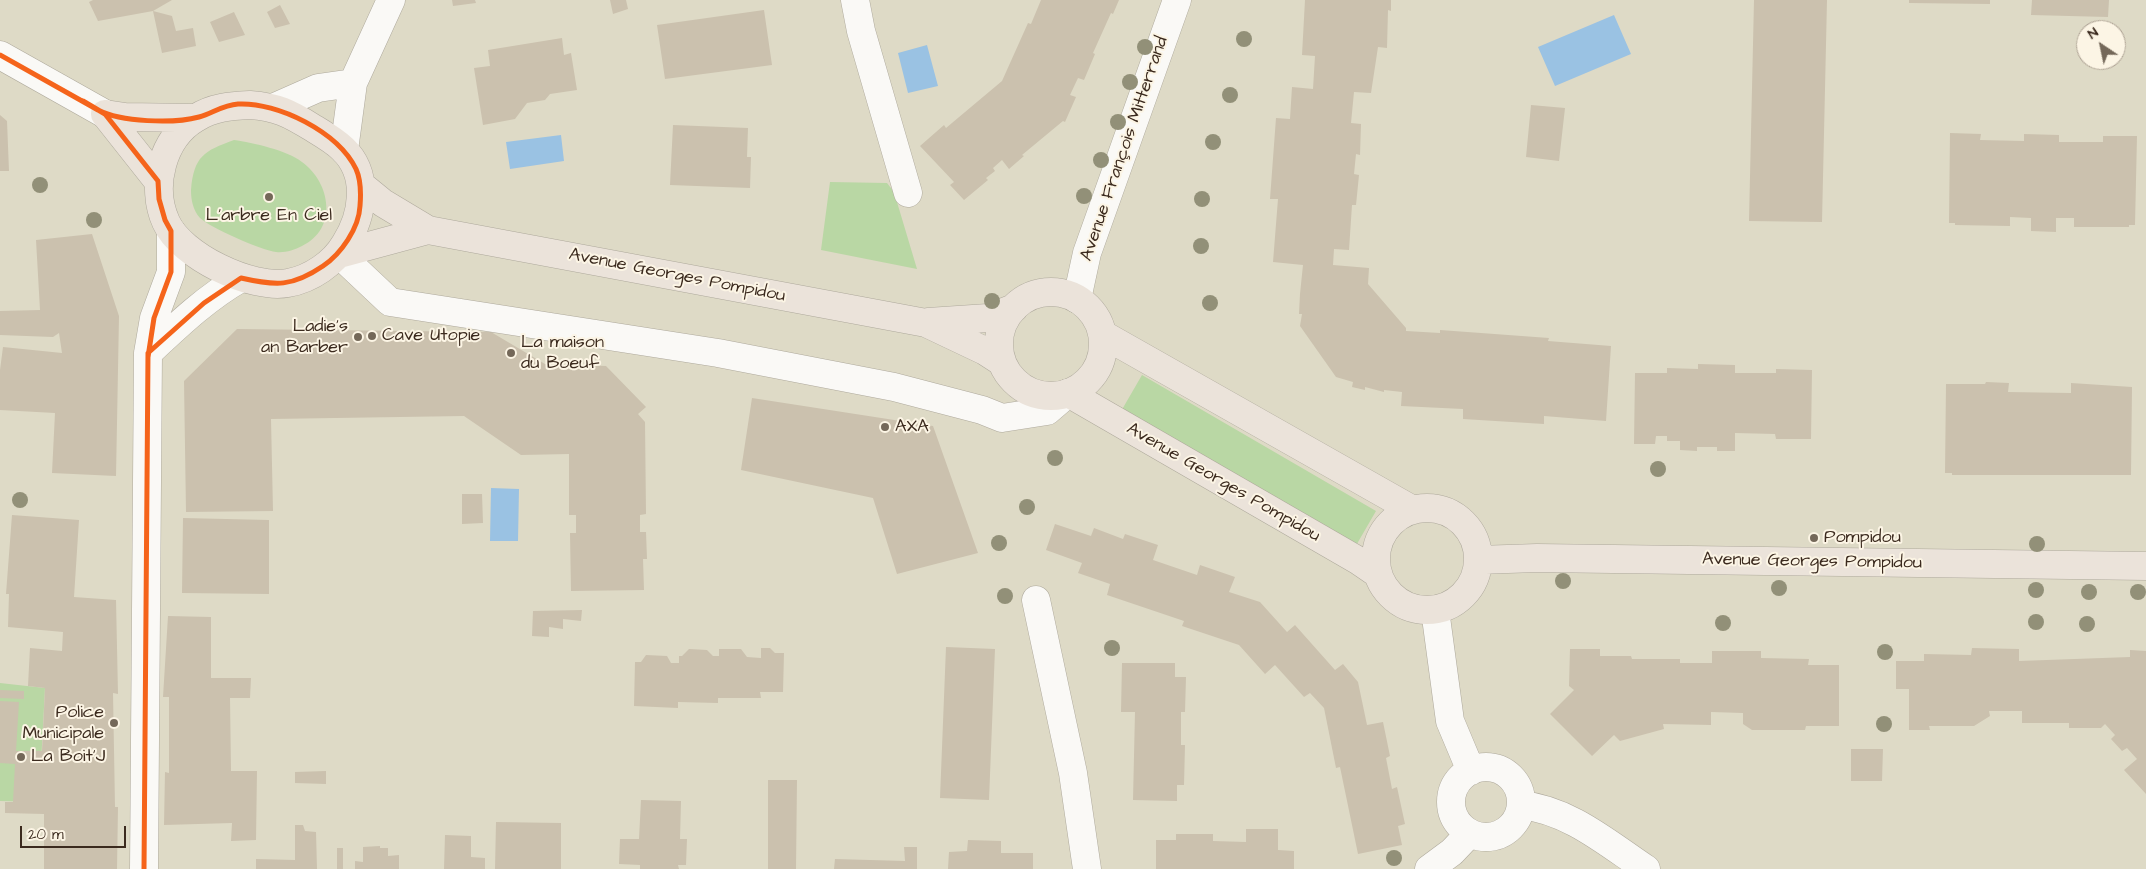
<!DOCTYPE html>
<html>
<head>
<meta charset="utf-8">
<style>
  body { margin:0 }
  #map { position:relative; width:2146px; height:869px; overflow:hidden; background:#dedac6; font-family:"Architects Daughter",sans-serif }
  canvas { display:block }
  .north { position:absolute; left:2076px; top:20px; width:50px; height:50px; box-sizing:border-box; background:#fcf5e5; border:1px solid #afa495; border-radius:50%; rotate:326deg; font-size:14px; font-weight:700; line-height:20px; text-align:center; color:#3b2a1e }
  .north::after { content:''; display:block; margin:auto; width:18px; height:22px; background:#746859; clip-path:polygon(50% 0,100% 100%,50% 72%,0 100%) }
  .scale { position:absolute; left:20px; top:826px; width:106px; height:22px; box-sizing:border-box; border:2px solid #3b2a1e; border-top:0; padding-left:6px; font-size:15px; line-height:18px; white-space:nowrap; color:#3b2a1e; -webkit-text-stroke:4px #fcf5e5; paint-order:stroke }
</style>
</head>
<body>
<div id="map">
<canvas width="2146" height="869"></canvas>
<div class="north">N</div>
<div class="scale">20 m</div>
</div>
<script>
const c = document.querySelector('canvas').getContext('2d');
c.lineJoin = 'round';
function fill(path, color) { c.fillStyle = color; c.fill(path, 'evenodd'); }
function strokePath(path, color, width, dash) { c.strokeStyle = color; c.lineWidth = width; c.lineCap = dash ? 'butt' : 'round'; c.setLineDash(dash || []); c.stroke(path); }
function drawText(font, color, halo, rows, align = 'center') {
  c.font = font + ' "Architects Daughter",sans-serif'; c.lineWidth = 4; c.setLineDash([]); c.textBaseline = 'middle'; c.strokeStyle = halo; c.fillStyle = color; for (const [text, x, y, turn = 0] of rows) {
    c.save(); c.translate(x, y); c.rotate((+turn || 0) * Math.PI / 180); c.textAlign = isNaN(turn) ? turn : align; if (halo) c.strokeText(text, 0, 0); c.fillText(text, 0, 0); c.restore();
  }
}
fill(new Path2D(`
  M234 140C253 143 287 150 302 162 331 183 338 229 302 246 294 250 285 253 276 252 263 251 209 227 200 218 193 210 191 200 191 190 194 156 204 151 234 140Z
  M830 182 887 183 894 192 917 269 821 250Z
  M1142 375 1376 511 1354 549 1120 413Z
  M0 683 45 688 39 802 0 801Z`), '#b9d7a4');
fill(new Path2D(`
  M1614 15 1631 54 1555 86 1538 47Z
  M927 45 938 86 908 93 898 53Z
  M561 135 564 161 510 169 506 142Z
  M491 488 519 489 518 541H490Z`), '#9ac2e3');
fill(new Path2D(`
  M93 0H172L153 11 98 21 89 2Z
  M452 0H475L476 3 453 6Z
  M610 0H626L628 9 613 14Z
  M1041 0H1119L1113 14 1111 13 1093 53 1095 54 1084 80 1078 78 1070 95 1076 97 1065 122 1063 121 1022 155 1024 156 1009 169 1002 160 993 168 995 171 986 178 988 180 964 200 950 185 954 182 920 146 944 125 946 128 1002 81 1028 23 1031 24Z
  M1305 0H1391V11L1388 10 1387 48 1378 47 1371 93 1354 92 1351 123 1361 124 1360 155 1356 154 1354 174 1359 175 1356 205H1352L1349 250 1334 249 1333 265 1369 268 1368 284 1406 328V331L1440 333V330L1549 338 1548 341 1611 346 1606 421 1544 416V424L1463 419V409L1401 406 1402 392 1384 390V392L1365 387V390L1352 387 1353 382 1336 377 1300 326 1302 314H1299L1300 294 1303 265 1273 262 1278 199H1270L1276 118 1290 119 1292 87 1313 89 1315 56 1302 55Z
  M1754 0H1827L1822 222 1749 221Z
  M1909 0H1990V4L1909 3Z
  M2032 0H2109L2108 17 2031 15Z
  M280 5 290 24 275 28 267 12Z
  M764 10 772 65 665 79 657 25Z
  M153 11 172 16 176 31 193 28 196 46 162 53Z
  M234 12 245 35 219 42 210 22Z
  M562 38 564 55 571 53 577 90 550 94 545 100 527 103 515 119 483 125 474 68 490 66 488 50Z
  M1531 105 1565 108 1559 161 1526 157Z
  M0 115 7 121 9 171H0Z
  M673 125 748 128 747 157H751L750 188 670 185Z
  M1950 133 1981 134 1980 140 2024 141V134L2059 135V142H2103V136H2137L2135 225H2129V227H2074V218H2056V232L2031 231V218L2010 217V226L1955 225V223H1949Z
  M92 234 119 316 116 476 52 473 55 413 0 410V370L3 347 62 353 59 333 53 337 0 335V311L40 310 36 240Z
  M237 329 491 332 545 364 606 366 646 407 638 414 645 422 646 514 640 515V532H646L647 559H643L644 590 571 591 570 533H576V515H569V454L521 455 464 416 271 419 273 511 186 512 184 381Z
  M1698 364 1735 365V373H1776V369L1812 370 1811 439H1776L1775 434 1735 433V451H1717V447H1697V451L1680 450V441H1667V436H1656L1655 444H1634L1635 373H1667V368L1698 369Z
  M1986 382 2009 383 2008 392 2071 393V383L2132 387 2131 475H1952V473H1945L1946 384H1985Z
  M752 398 933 426 978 553 897 574 873 498 741 470Z
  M462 494H482L483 523 462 524Z
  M12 515 79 520 74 597 116 600 118 694 113 693 115 807H118L117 869H44V814L5 813V802H13L15 764 0 763V701L19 702 16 751H42L45 688 28 686 30 648 62 651 63 632 8 627 9 594H6Z
  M183 518 269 520V594L182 593Z
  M1055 524 1091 536 1094 528 1123 539 1125 534 1158 545 1153 560 1197 575 1200 565 1235 577 1229 592 1260 602 1287 632 1295 625 1335 670 1343 664 1358 682 1367 725 1383 722 1390 756 1386 758 1392 789 1397 787 1405 824 1398 826 1402 845 1358 854 1340 767 1336 768 1324 708 1310 693 1304 697 1275 665 1265 674 1239 645 1182 626 1184 621 1107 595 1110 584 1078 573 1082 563 1046 550Z
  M582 610 581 621 563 619V629L549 627V637L532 636 533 611Z
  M168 616 211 617V678H251L250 698H230L231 771H257L256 840 231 841 232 823 164 825 165 772 169 773V697H163Z
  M946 647 995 649 989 800 940 798Z
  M761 648H770L775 653H784L783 692H760L761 698H718V703L678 702V708L634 706 635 662H641L646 655 667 656 671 663H679V656H682L689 649 707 650 713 656H719V649H741L747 657 761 658Z
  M1972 648 2019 649V661L2130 657V650L2146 651V794L2124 770 2137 759 2127 748 2122 751 2111 739 2115 735 2105 724 2101 728H2069V723H2022V711H1989L1990 716 1974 726H1929L1930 730H1909V689H1896V661H1924V654L1971 655Z
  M1570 649H1600V656H1631L1632 659H1680V663H1712V651H1761V658L1809 659 1808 665H1839V726H1806L1805 730H1752L1743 724V713L1711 712V725L1663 724 1664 729 1620 741 1614 735 1592 756 1550 714 1574 690 1569 686Z
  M1122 663H1175V677H1186L1185 712H1181V745H1185L1184 785H1177V801L1133 800 1135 712H1121Z
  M0 690 24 691V699L0 698Z
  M1851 749H1883L1882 781H1851Z
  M326 771V784L295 783V772Z
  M768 780H797L796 869H768Z
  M641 800 681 801 680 839H687L686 865H678L679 869H640V865L619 864 620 839H639Z
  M496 822 561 823V869H495Z
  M295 825H303L305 831 316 832 317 869H256V859L295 860Z
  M1246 829H1278V850L1294 851V869H1156V840H1176V834H1213V841L1246 842Z
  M445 835 471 836V857L485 858V869H444Z
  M968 840 1001 841V853H1033V869H948L949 852 967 851Z
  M380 846V848H388V856L399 855V869H355V861L363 862V847Z
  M904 847H917V869H834L835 859 905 861Z
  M337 848H343V869H337Z`), '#cbc1ae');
const minor = new Path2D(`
  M855 0 861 31 908 193
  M0 55 105 114
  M275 107 318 88 353 83
  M344 150 353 83 391 0
  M339 254 390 302 718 353 894 387 982 410 1002 418 1047 411 1068 393
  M1077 299 1087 253 1177 0
  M148 353C178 325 206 298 241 278
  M1036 600 1073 773 1087 869
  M1435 610 1450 721 1471 771
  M1451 802a35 35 0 1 1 70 0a35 35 0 1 1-70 0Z
  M1521 805C1569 810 1607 843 1646 869
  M144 869 148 353 154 318 171 272V231
  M1429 869 1452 852 1469 834`);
const major = new Path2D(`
  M250 105C277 107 289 113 313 128 323 134 335 141 343 149 370 175 363 216 345 244 334 263 311 279 288 283 252 290 181 256 166 222 150 187 162 138 196 118 213 107 231 106 250 105Z
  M105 114 125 117 194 118
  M105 114 158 181
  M361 185 383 203 428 230 926 323 985 351 1002 362
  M339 254 428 230
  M999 344a52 52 0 1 1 104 0a52 52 0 1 1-104 0Z
  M928 322 988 318 1014 308
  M1102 334 1413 510
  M1068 393 1359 561 1378 574
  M1376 559a51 51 0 1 1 102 0a51 51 0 1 1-102 0Z
  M1478 560 1537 558 2146 566`);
strokePath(minor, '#aea99c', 29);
strokePath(major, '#aea99c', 29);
strokePath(minor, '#faf9f6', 28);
strokePath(major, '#ebe3da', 28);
strokePath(new Path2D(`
  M0 55 98 110C121 122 173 124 199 117 213 113 223 105 238 104 278 102 338 132 356 169 361 180 361 194 360 206 359 228 341 254 323 266 292 287 276 286 241 278L204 303 148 353 144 869
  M83 101 105 114 158 181 159 199 165 220 171 231V272L154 318 148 357`), '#f5641b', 5);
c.fillStyle = '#929078';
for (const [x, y] of [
  [1244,39],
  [1145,47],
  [1130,82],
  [1230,95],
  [1118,122],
  [1213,142],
  [1101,160],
  [40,185],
  [1084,196],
  [1202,199],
  [94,220],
  [1201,246],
  [992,301],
  [1210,303],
  [1055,458],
  [1658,469],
  [20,500],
  [1027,507],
  [999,543],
  [2037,544],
  [1563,581],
  [1779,588],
  [2036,590],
  [2089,592],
  [2138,592],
  [1005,596],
  [2036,622],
  [1723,623],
  [2087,624],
  [1112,648],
  [1885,652],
  [1884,724],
  [1394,858]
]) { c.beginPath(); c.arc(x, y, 8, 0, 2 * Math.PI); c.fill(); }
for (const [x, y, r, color] of [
  [269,197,5,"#746859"],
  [372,336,5,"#746859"],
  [358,337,5,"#746859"],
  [511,353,5,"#746859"],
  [885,427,5,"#746859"],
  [1814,538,5,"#746859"],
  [114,723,5,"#746859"],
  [21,757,5,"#746859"]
]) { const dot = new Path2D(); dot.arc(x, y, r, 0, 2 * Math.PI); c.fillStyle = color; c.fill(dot); strokePath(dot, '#fcf5e5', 2); }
drawText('18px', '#3b2a1e', '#fcf5e5', [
  ["Avenue François Mitterrand",1125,149,-71],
  ["Avenue Georges Pompidou",677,276,11],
  ["Avenue Georges Pompidou",1223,483,30],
  ["Avenue Georges Pompidou",1812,562,1]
]);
drawText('18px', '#3b2a1e', '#fcf5e5', [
  ["L’arbre En Ciel",269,216,"center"],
  ["Ladie's",348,327,"right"],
  ["an Barber",348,348,"right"],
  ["Cave Utopie",382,336],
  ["La maison",521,343],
  ["du Boeuf",521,364],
  ["AXA",895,427],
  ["Pompidou",1824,538],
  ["Police",104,713,"right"],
  ["Municipale",104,734,"right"],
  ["La Boit'J",31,757]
], 'left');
</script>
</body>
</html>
